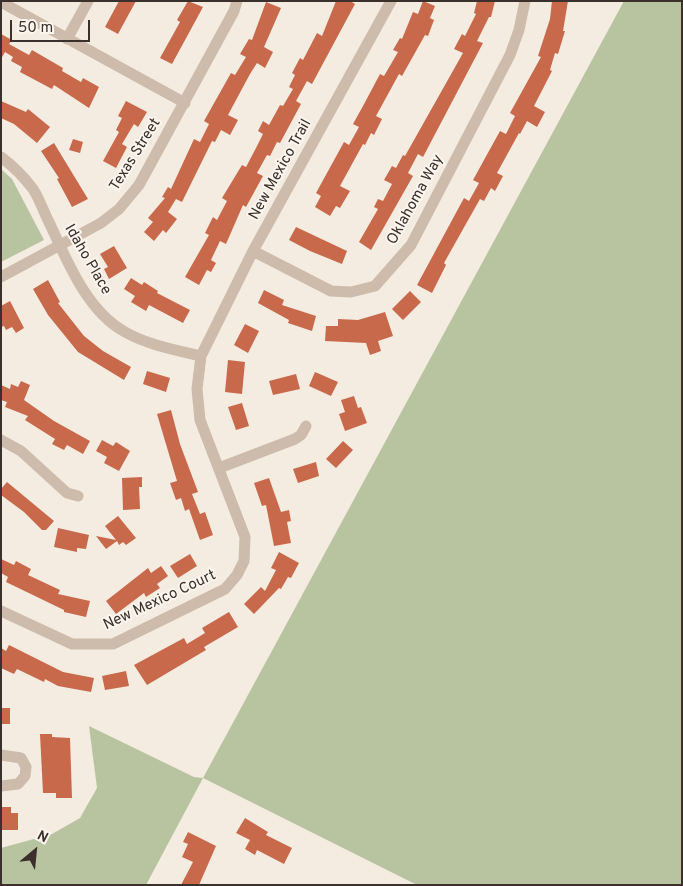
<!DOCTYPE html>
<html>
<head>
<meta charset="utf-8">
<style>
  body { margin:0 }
  #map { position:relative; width:683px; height:886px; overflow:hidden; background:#f4ebe1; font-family:Overpass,sans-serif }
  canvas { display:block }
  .frame { position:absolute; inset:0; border:2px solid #3b302b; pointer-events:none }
  .north { position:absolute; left:10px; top:826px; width:50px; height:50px; -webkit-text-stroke:4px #fbf5ee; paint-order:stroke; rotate:28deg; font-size:14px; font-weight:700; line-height:20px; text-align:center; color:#3b302b }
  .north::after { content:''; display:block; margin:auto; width:18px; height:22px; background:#3b302b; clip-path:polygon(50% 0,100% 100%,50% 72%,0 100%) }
  .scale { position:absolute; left:10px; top:20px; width:80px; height:22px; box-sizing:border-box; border:2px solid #3b302b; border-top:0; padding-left:6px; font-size:15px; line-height:18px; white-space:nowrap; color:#3b302b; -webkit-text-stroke:4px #fbf5ee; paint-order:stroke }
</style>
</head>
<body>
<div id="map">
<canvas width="683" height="886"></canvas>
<div class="frame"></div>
<div class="north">N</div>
<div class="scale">50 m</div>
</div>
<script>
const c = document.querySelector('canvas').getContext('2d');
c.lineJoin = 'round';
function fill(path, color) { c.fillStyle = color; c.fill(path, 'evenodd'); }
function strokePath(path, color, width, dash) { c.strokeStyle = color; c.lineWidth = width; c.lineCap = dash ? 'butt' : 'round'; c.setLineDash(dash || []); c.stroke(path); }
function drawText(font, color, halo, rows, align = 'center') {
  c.font = font + ' Overpass,sans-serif'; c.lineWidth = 4; c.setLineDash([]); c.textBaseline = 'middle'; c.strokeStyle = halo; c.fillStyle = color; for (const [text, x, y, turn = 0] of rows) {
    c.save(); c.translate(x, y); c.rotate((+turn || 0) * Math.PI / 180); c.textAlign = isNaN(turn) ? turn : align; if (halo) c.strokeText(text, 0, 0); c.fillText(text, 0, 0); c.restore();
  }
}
fill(new Path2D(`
  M624 1H682V885H417L203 778 146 885H1V848L52 834 80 818 97 788 89 726 194 777 203 778Z
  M1 169 12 179 44 240 1 262Z`), '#b8c4a0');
fill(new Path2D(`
  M119 1H136L118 34 105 27Z
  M188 1 203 7 172 64 160 58 180 22 177 20Z
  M336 1H350L355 4 312 84 307 81 296 101 301 104 280 143 277 142 270 156 267 155 257 173 263 176 246 207 243 205 226 244 220 241 211 260 216 263 211 272 207 270 199 285 185 277 209 235 205 233 213 217 217 220 227 201 222 198 242 165 246 167 256 148 263 134 258 131 263 121 269 125 280 105 283 106 293 89 289 87 295 75 292 73 300 58 303 60 317 33 322 36Z
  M423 1 435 6 430 18 434 20 428 36 425 35 402 76 399 74 376 116 382 119 374 135 371 133 365 145 363 144 340 186 350 191 340 208 336 206 330 216 315 207 321 196 316 193 344 142 349 145 359 127 353 124 363 106 380 74 384 76 398 52 393 50 400 38 402 39 413 12 418 14Z
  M477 1H495L491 17H489L477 41 483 43 423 157 418 154 408 173 413 176 371 250 359 242 378 209 374 207 378 199 383 201 392 184 384 180 392 166 396 168 403 155 405 156 463 53 454 49 462 34 465 36 476 14 474 13Z
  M552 1H568L563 31H565L558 54 555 53 550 70 552 71 534 106 545 112 537 127 527 121 520 134 519 133 497 173 503 176 495 191 491 188 484 201 480 199 444 263 446 265 432 293 417 285 464 198 469 201 479 183 473 180 500 131 506 134 515 116 510 113 541 57 538 56 550 19Z
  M266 2 281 8 264 47 273 52 265 68 257 63 250 74 228 115 238 120 230 135 221 130 215 142 212 141 182 202 176 199 168 212 177 219 166 233 163 230 154 241 144 232 153 222 148 218 165 198 162 197 168 187 171 189 194 139 200 142 209 124 204 121 231 73 235 75 246 57 240 54 249 39 252 40Z
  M1 34 12 40 9 44 29 55 32 50 63 68 62 71 81 82 83 78 99 87 89 108 54 85 52 89 20 72 22 67 11 61 13 57 5 52 1 59Z
  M1 101 26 112 28 109 50 127 37 143 14 124 1 118Z
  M126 101 147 112 138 127 134 124 122 144 127 147 116 168 103 161 119 132 116 130 122 118 118 116Z
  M73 139 83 142 80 153 69 150Z
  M54 143 88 199 72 207 57 179 59 178 41 151Z
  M296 227 347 251 342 264 310 251 289 240Z
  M114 246 127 268 109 279 104 269 108 267 100 254Z
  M131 278 142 285 144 282 158 291 157 293 190 310 183 323 149 305 146 311 131 302 135 296 124 289Z
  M48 280 60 302 58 303 84 336 103 351 131 367 124 380 78 352 48 315 33 289Z
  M264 290 284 300 282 305 316 316 312 331 288 323 289 320 258 303Z
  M410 291 421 302 403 320 392 309Z
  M10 301 24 328 16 333 12 327 6 330 4 326 1 327V306Z
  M385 312 393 336 378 341 381 351 370 355 366 343 325 341 326 326H338V319L358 320Z
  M245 324 259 331 248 353 234 345Z
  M228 360 245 362 242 394 225 392Z
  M147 371 170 378 166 392 143 384Z
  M315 372 338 382 331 396 309 386Z
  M296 374 300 389 273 395 269 381Z
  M21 381 30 385 24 400 54 421 90 441 83 454 67 445 64 450 52 444 55 439 25 420 28 416 5 407 7 402 1 400V385L10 389 11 384 18 387Z
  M354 396 358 408 361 407 367 423 345 431 339 414 345 412 341 400Z
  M242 403 249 426 236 430 228 407Z
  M171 410 180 444 198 492 192 494 200 514 205 512 213 535 200 540 189 509 185 511 181 498 176 500 170 483 177 481 157 414Z
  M102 440 113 446 116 442 130 451 119 471 104 463 107 457 96 451Z
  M343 441 353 450 336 468 326 459Z
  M316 462 319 476 298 483 293 469Z
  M142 477V487H139L140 509 123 510 122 478Z
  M269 478 281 512 289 510 291 521 287 522 291 543 274 546 266 505 262 506 254 483Z
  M7 482 54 521 46 530H42L24 512 1 495V489Z
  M118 516 136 538 126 545 123 542 119 545 117 541 106 549 96 536 116 540 105 526Z
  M58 528 89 535 86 549 77 548V552L54 547Z
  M279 552 299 563 291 578 288 577 281 589 279 588 254 614 244 604 261 587 265 591 276 570 271 568Z
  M190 554 197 566 178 578 170 566Z
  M1 559 14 565 16 561 31 569 28 575 60 590 58 594 90 601 86 617 64 612V610L6 582 8 577 1 573Z
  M161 566 168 576 157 584 160 588 146 597 144 593 116 614 106 601 148 568 151 573Z
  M229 612 238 627 204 647 206 650 147 685 134 665 184 638 187 644 205 633 202 628Z
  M9 645 63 672 94 678 91 692 58 686 45 679 44 682 17 669 14 674 1 668V648L6 651Z
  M126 671 129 686 105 690 102 676Z
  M1 708H10V724H1Z
  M40 734H52V737L70 738 72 798H56V793H43Z
  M1 807H11V813H18V830H1Z
  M245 818 268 832 266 835 292 848 284 864 257 850 255 855 245 849 250 840 236 833Z
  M188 832 216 846 199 885H181L193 862 182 857 188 844 183 842Z`), '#c8694b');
strokePath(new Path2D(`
  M1 2 185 103
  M67 39 88 1
  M1 157C13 166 24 177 33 189 39 198 43 210 48 220 66 258 86 311 125 332 148 345 175 350 201 356
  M253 251 331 291 351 292 375 286 411 245 510 55 519 30 525 1
  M1 277 101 223 119 209 139 185 234 11 237 1
  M1 440 21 451 67 493 78 496
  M219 468 295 439 301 435 306 426
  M1 611 72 644H113L225 589 237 575 244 561 245 537 200 420 197 389 201 356 253 251 391 1
  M1 755 21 758 26 767 25 776 18 784 1 786`), '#cdbbac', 11);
drawText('15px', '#3b302b', '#fbf5ee', [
  ["Texas Street",136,155,-58],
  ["New Mexico Trail",281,170,-61],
  ["Oklahoma Way",416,200,-61],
  ["Idaho Place",87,260,60],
  ["New Mexico Court",160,601,-25]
]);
</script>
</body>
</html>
